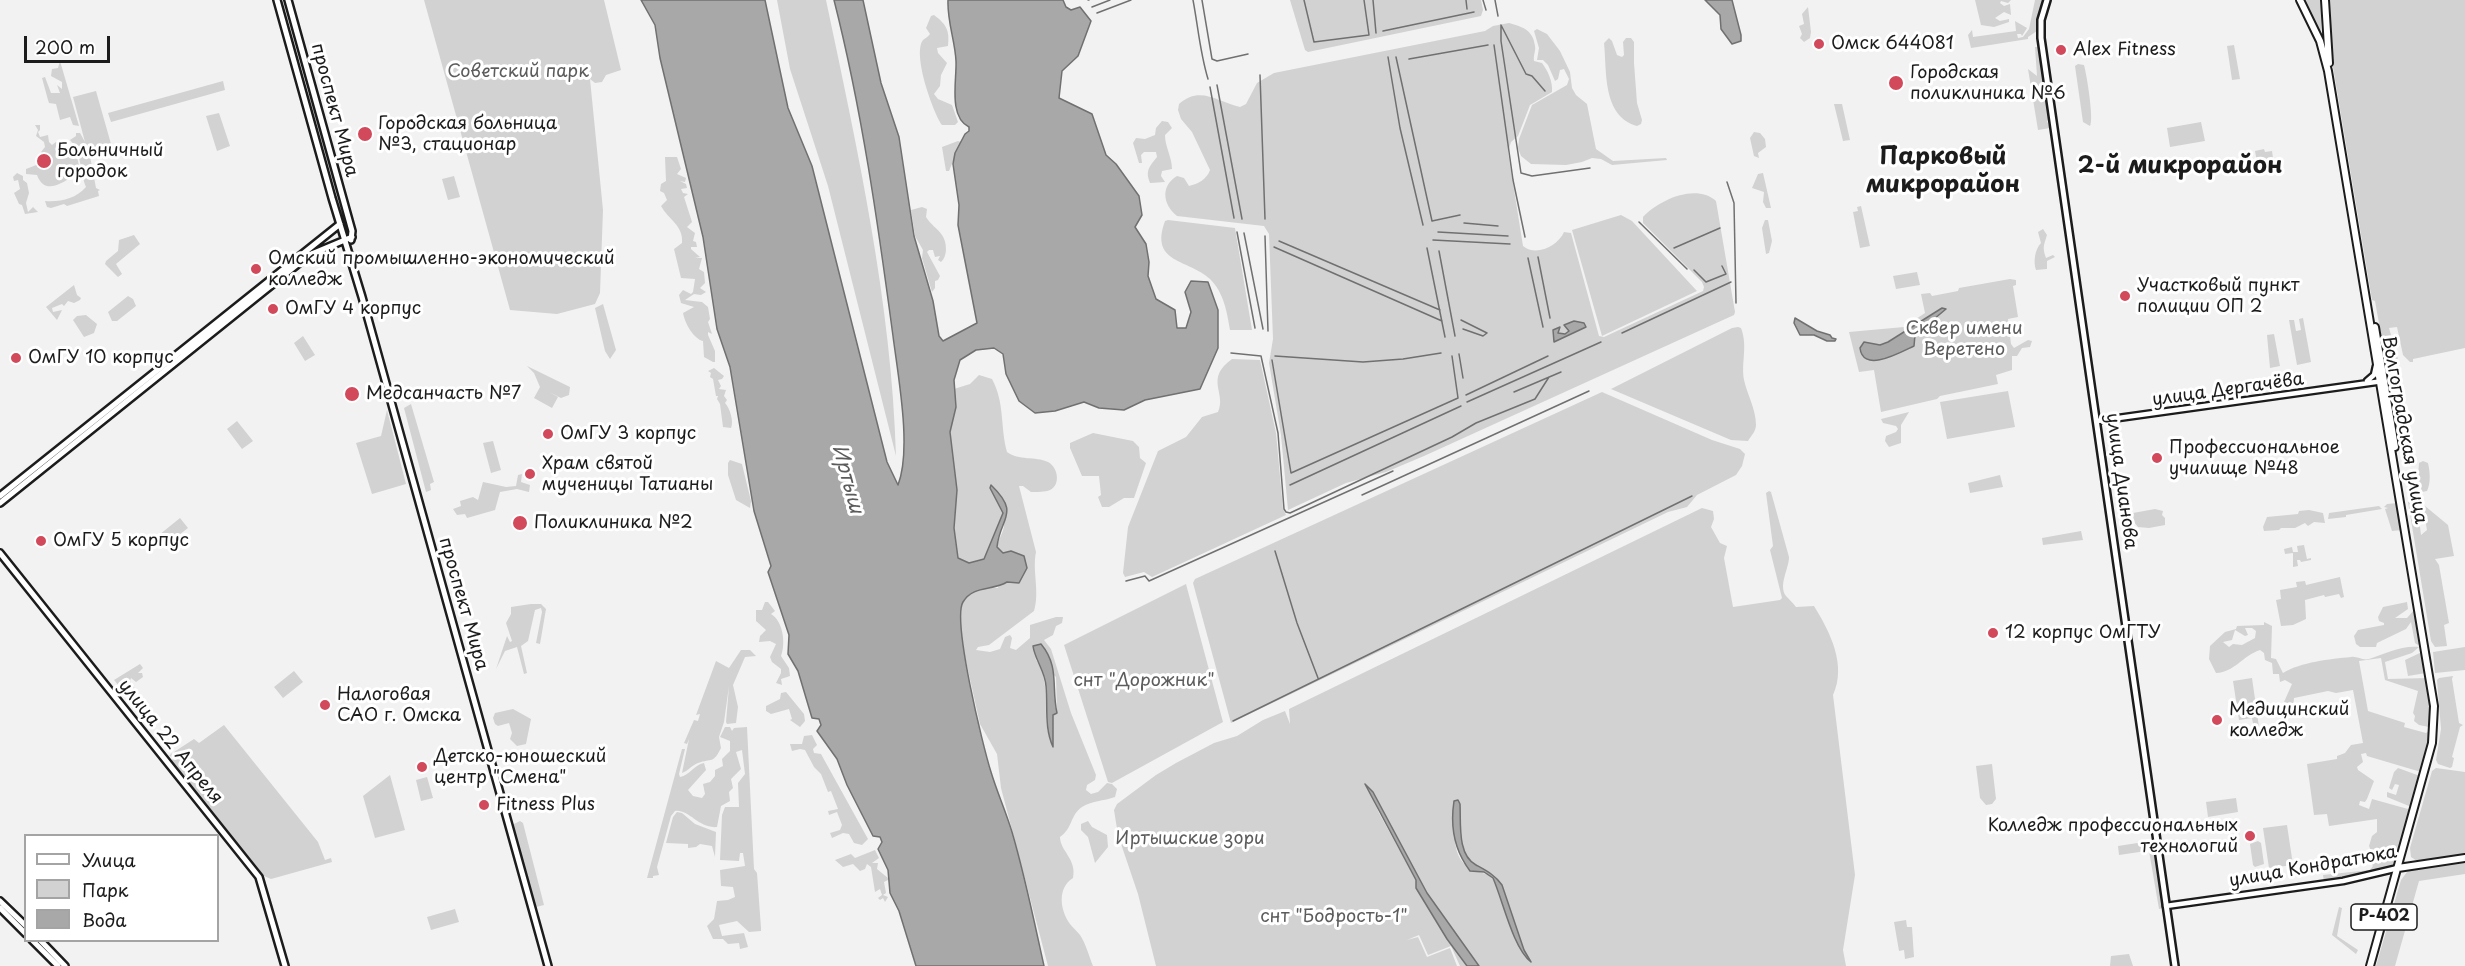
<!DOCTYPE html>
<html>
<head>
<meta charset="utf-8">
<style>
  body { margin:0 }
  #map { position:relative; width:2465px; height:966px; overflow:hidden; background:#f2f2f2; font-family:"Playpen Sans",sans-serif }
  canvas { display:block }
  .legend { position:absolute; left:24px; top:834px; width:195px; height:108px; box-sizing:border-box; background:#fff; border:2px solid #a4a4a4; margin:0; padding:8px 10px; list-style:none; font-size:18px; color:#1c1c1c }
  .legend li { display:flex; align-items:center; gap:12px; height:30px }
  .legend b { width:30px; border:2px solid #a4a4a4 }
  .scale { position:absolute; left:24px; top:36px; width:86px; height:27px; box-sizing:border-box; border:3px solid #1c1c1c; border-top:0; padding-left:8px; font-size:18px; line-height:21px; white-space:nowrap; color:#1c1c1c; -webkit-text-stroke:4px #fff; paint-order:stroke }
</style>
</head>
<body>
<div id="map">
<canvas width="2465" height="966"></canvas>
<ul class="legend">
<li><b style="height:8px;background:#fff"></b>Улица</li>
<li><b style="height:16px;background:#d2d2d2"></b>Парк</li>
<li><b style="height:16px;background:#a8a8a8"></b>Вода</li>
</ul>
<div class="scale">200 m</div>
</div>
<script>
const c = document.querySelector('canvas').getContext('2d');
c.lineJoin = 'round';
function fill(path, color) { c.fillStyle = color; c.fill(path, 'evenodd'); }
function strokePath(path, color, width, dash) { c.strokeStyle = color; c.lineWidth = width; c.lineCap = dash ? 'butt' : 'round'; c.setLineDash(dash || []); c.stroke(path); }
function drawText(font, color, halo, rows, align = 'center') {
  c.font = font + ' "Playpen Sans",sans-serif'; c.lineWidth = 6; c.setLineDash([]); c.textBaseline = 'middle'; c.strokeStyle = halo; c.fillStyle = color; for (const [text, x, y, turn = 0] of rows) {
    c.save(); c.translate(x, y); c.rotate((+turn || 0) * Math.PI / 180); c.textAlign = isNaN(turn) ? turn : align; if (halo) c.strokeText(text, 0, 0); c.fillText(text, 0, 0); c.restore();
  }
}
fill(new Path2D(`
  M424 0H604L621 70 606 75 602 82 595 83 590 79 603 210 600 293 595 304 557 314 510 310Z
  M777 0H826C857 147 892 305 896 456L828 186 790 69Z
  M1290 0H1481L1483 10 1481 16 1308 52 1305 50Z
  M1975 0H2011L2008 3 2001 1 2000 3 2004 6 2010 4 2011 15 2004 12 1995 18 2000 21 2009 19V22L1994 27 1981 25Z
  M2035 0H2044L2037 31 2028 37V39L1971 48 1968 35 1972 30 1973 37 2016 31 2015 21 2027 28 2022 36 2021 34H2017L2018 38 2023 37 2029 29Z
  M2304 0H2321V31L2320 30Z
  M2330 0H2465V348L2413 359V362H2410L2403 355 2397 327 2389 328 2391 335 2394 337 2399 366 2388 368 2386 363 2375 301 2372 300 2333 67 2330 40Z
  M1808 7 1811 32 1810 38 1804 42 1800 38 1802 34 1799 26 1804 24 1802 14Z
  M934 15C946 24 950 30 948 46L937 48 938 53 947 63 941 75 940 86 934 94 938 99 952 105 958 122 955 125H942C933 112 912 54 923 40 925 38 928 37 930 34L926 28 931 16Z
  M1509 23C1523 27 1533 30 1535 46 1536 51 1533 55 1534 61L1542 63C1548 71 1553 82 1552 92L1530 105 1518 136 1511 142 1508 152 1523 246C1536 257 1558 246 1564 232L1571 233 1599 336 1604 337 1703 291 1704 287 1702 282 1643 223V217C1659 200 1696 183 1716 201L1735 312 1734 315 1424 456 1386 472 1346 483 1288 510 1281 435 1269 363 1273 339 1269 234 1264 226 1177 216C1163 205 1160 186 1177 176L1184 178 1189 186C1198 184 1207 179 1210 170L1192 132 1181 119 1178 110 1179 104C1200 85 1218 102 1240 107L1246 104 1257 83 1274 73 1485 31 1493 26Z
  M1537 29 1547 34 1560 51 1570 72 1572 88 1576 95 1587 104 1596 149 1613 161 1666 158 1667 160 1612 165 1601 159 1592 158 1582 162 1566 165 1531 164 1521 156 1518 148 1519 139 1532 105 1567 85 1569 79 1564 69 1560 70 1558 79 1555 81 1548 65 1543 60H1537L1539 48 1534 31Z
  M1609 38 1612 41 1617 55 1622 57 1624 55 1623 42 1626 38H1631L1634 42V63L1637 103 1642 120 1641 124 1637 126C1602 116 1607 71 1604 43Z
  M2234 45 2240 79 2232 80 2227 46Z
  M2035 47H2039L2049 119 2047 121 2050 128 2038 130 2028 69 2037 76Z
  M60 61 79 126 73 125 70 117 60 120 56 104 49 103 48 100 42 78 45 77 51 93H60L57 85 62 89V82L51 76 52 69 58 68Z
  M2078 64 2084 65C2087 76 2094 120 2090 126L2083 122 2075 66Z
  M223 81 225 90 111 122 108 113Z
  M96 91 111 144 89 151 96 188 100 190 98 191 99 196 67 206 64 204 51 208 47 207 45 201C61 202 75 199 86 187 80 173 82 153 70 140L76 136V133H80L85 142 73 97Z
  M311 93 339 196H337L308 94Z
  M1834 104H1842L1850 140 1843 141Z
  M219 113 230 146 217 151 206 116Z
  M1162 121 1168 122 1172 128 1165 135C1165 147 1172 157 1172 169L1162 171 1161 176 1165 182 1150 183C1145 171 1149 167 1157 157L1156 152H1144L1141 155 1142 163H1139L1133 143 1136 138 1145 139 1155 135 1156 128Z
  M2201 122 2205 141 2170 147 2167 128Z
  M35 125H40V130L38 132 40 137 48 135 49 142 52 145 56 142 58 145 66 143 68 148H75L80 170 77 172 72 167 69 168 72 177C59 185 44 194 37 175L26 174V169L44 162 47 168 50 160H47L41 152 45 147 44 142 36 136 38 130Z
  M1754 132 1760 133 1765 139 1766 147 1758 153 1759 158 1754 156 1750 138Z
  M958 141 961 142 949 171H946L942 147Z
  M2264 149 2265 152 2272 151 2274 165 2258 168 2255 151Z
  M665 157H677L681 169 677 174 686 178 685 182 680 181 686 184 687 188 681 189 683 193 688 194 684 197 692 222 687 227 695 233 693 241 696 242 697 247H691V249L700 257 695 258H702L699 269 704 272 705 283 700 288 706 292 701 295 694 294 685 300 702 302 708 307 710 319 708 322 712 334 708 332V335L715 351V362H713L704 357 703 341C694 339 685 324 683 313L694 307 681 303 679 295 683 290 691 294 693 292 695 279 681 278 674 249 682 243C684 226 668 219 661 206L667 200 664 193 660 191 661 184 666 181Z
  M17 173 23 176V180L27 183 29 193 26 203 28 212 33 207 38 212 25 214 22 205 19 204 14 193 20 189 18 180 14 181 13 177Z
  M1763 173 1771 208H1766L1763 202 1764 192 1752 188 1758 174Z
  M454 176 460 197 448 200 442 179Z
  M1861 206 1870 246 1860 248 1853 212 1858 211 1857 207Z
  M922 207 927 209 926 217C931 225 937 228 942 235 947 242 948 256 941 262L938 260 940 256 935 257 933 250H929L927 252 940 276 938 280 935 281V288L932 292 922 258 923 250 915 236 911 210Z
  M1621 215 1632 221 1697 291 1602 336 1572 230Z
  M1168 220 1235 228 1252 330H1230C1227 312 1224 293 1210 279 1189 259 1149 264 1165 221Z
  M1765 220H1768L1772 241 1769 253 1766 254 1762 228Z
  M2043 229 2047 235C2044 245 2042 247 2046 258L2053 255 2055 257 2047 261V269L2036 270C2033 262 2035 249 2041 243L2038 232Z
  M134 235 140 244 116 264 122 274 118 277 105 264 106 261 118 251 119 240Z
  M1917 272 1920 285 1896 289 1893 276Z
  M2010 279 2016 280V285L2013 286 2018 317 2008 319 2011 344 2014 348 2028 340 2032 341 2030 347 2022 348 2017 356H2012V370L1996 375 1998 384 1940 396 1937 399 1881 412 1874 370 1859 372 1849 332 1904 327 1925 313 1921 294 1930 293 1932 296 1958 291 1959 288Z
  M74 285 77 295 81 298 80 300 74 303 68 301 64 306 62 304 52 308 53 312 62 310 57 320 46 307Z
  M128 296 133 299 136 306 117 321H112L108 312Z
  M603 304 616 350 610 359 605 351 595 308Z
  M86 315 97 324 94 333 84 337 73 320 77 316Z
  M2303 318 2311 362 2297 365 2289 320H2294L2296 331 2301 330 2299 319Z
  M1738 327 1741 328C1748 346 1741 362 1744 380 1747 394 1756 409 1756 425 1756 431 1751 436 1748 441L1731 440 1611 389 1732 328Z
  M2274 334 2280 366 2270 368 2267 335Z
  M303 336 315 355 305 361 294 343Z
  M1232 359 1260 360 1276 433 1283 509 1286 515 1152 577 1144 572 1125 577 1123 573 1128 527 1158 451 1186 437 1202 417 1218 412C1227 393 1204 379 1232 359Z
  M527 366 570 387 569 395 561 398 549 392 558 397 552 408 534 398 540 387 534 373Z
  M714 368 724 376 722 379 718 380 721 386 719 389 726 390 724 396 727 400 725 403C730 408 734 422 731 428L723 427 720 404 717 399 718 396H716L713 379 710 377 711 373 708 371Z
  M979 375 992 379C1005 403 1000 426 1007 452 1019 461 1035 456 1048 462 1058 467 1061 485 1050 490 1045 492 1037 492 1031 492L1023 486H1019L1036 552C1032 571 1040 592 1034 611L989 645 978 647 976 650 990 652 1000 649 1005 637 1010 635 1012 638 1010 648 1016 650 1030 638V625L1056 617H1063L1062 623 1056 626 1053 635 1044 640 1051 649 1071 713 1096 775 1095 780 1087 785 1086 790 1091 794 1098 792 1107 783 1112 784 1117 789 1115 797C1104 801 1091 801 1082 807 1070 815 1073 828 1060 837 1060 851 1077 859 1073 878 1057 888 1060 910 1070 924 1073 928 1077 931 1080 935 1086 944 1089 956 1093 966H1048L1001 788 997 754 980 724 962 643 960 621 962 603 968 596 981 588H998L1003 553 997 547C998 539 1004 532 1004 525 1005 509 1002 496 991 485L990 488 1003 513 984 559 968 563 958 558 954 528 957 490 950 432 956 407 954 389 970 384ZM1035 658 1056 677 1057 712 1053 715V745C1038 718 1055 688 1035 658Z
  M2008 391 2015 427 1947 439 1940 402Z
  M1602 392 1712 440 1740 449 1745 454 1742 466 1736 475 1697 495 1687 507 1668 512 1231 723 1193 583 1195 579Z
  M411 404 434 482 430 484 431 490 426 492 404 408Z
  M387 410 406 484 372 494 356 443 381 436Z
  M1909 412 1901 425V443L1889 447 1885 441 1886 436 1896 432 1898 429 1896 426 1883 423 1881 419Z
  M237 421 253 441 242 449 227 429Z
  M1093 433 1133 441 1139 447 1140 458 1146 463 1134 498H1124L1109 507H1102L1098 497 1101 495 1099 476H1082L1070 448V443Z
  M493 441 501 470 491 473 483 443Z
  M730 460 742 464 751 501 750 508 736 500 728 475V463Z
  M2423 461 2428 463C2430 471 2431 483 2427 491L2422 492 2418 476 2419 463Z
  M522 474 521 482 530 485 529 492 517 489 500 492 495 510 467 518 465 514 457 515 453 509 461 506 460 501 473 497 478 500 483 482 506 487 516 486 518 475Z
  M2000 475 2003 487 1970 493 1968 483Z
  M1769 491 1771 492 1789 557C1789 569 1778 585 1786 596 1789 599 1793 603 1796 607L1814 606C1830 632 1847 665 1833 695L1855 875 1843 950 1846 966H1479L1427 893 1373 792 1367 786 1379 813 1416 880V888L1447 939 1467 966H1460L1451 946 1428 955 1419 935 1407 940 1418 937 1427 957 1450 948 1457 966H1156L1138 894 1118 835 1114 810 1117 804 1156 775 1176 763 1214 743 1237 736 1263 720 1285 711 1290 724 1289 709 1702 508 1713 511 1714 519 1711 527 1720 543 1727 546 1724 558 1733 607 1780 600 1782 598 1770 550 1773 546 1766 493ZM1460 804C1461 824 1457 855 1476 865 1487 871 1495 875 1502 885L1524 950 1530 960 1518 942 1493 878C1487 874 1483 873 1476 871 1447 860 1455 827 1460 804Z
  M2412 499 2418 510 2421 535 2427 530 2423 507 2425 506 2448 525 2454 556 2435 559 2439 565 2449 623 2444 625 2447 646 2435 647 2431 641 2408 502Z
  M2398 503 2396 507H2398L2402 530 2392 531 2385 509 2388 508 2384 507 2387 504Z
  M2379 506 2382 509 2346 515V517L2328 519 2329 513Z
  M2155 509 2163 511 2162 515 2165 518V525L2149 528 2138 527 2134 522 2133 513Z
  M2309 510 2323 513 2325 523 2314 522 2308 526 2305 523 2295 528H2281L2279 530 2264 531 2263 527 2267 517 2298 514 2299 511Z
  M180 518 188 528 166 545 159 535Z
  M2081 531 2083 540 2043 545 2042 538Z
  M2304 545 2307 559 2311 558V560L2301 562 2300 560H2297L2298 566 2293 567V553L2285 554 2284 549 2292 547 2293 552H2298L2297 546Z
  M2340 577 2344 597 2341 598 2339 594 2325 597 2324 595 2305 600 2306 619 2293 625 2281 626 2276 600 2281 599 2280 590 2297 587 2296 582 2305 581 2306 585Z
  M1186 584 1223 722 1112 783 1108 782 1064 645Z
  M765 602H768L775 611 771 614C783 621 786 643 781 656L789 668 790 676 781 679 782 685 776 683 781 673V669L772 662 770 657 776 644 770 641 759 642 760 636 766 630 756 621V610H762Z
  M2407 602 2408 609 2395 618H2407L2414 610 2421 642 2418 645 2415 643 2411 622 2406 629 2377 643 2376 647H2360L2356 644 2354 636 2358 630 2384 625V623L2379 621 2378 617 2383 607Z
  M531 604H541L546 609 540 644 536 643 542 612 541 608 535 610 528 641 521 646 527 673 524 674 517 647 505 651 496 669 507 636 510 642 512 641 506 623 511 614V607Z
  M2264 622 2272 626 2271 658 2276 659 2283 673C2301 662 2330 659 2351 657 2358 656 2362 661 2369 659 2384 654 2402 645 2419 647L2412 653 2385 662 2388 679 2428 678 2431 700 2429 727 2419 725 2414 721 2415 716 2413 713 2418 691 2385 680 2381 658 2359 661 2368 711 2405 723 2404 727 2426 733 2429 731 2432 733 2421 772 2367 756 2366 753 2361 754 2363 762 2357 767 2358 770 2374 781 2367 799 2365 802 2360 801 2359 805 2369 809 2372 799 2408 809 2411 813C2407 825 2402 855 2394 863 2384 873 2339 880 2324 882L2323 875 2370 870 2373 866 2371 863 2374 858 2369 846 2372 836 2377 832V819L2329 826 2327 814 2314 815 2307 764 2337 759V756L2345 753 2351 745 2363 743 2353 690 2336 693 2328 691 2294 698 2293 708H2289L2284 702 2292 684 2285 680 2280 682 2279 674H2273L2272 663 2265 660 2264 653 2260 650C2242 656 2235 672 2216 673L2209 659 2210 646 2225 632 2236 629 2237 626 2264 625ZM2245 628H2252L2256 631 2255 638 2242 645 2233 644 2229 647 2223 642 2232 640 2235 630 2245 636 2248 635Z
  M2465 647V670L2435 673 2433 652Z
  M741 650H750L756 656 745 657 733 685 738 707 736 723 727 724 726 722 729 686 724 722 719 737 721 748C713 764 712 758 698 763 692 765 688 771 682 773L689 739 687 744 684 743 694 720 698 721 700 714 696 715 716 661 729 668Z
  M2422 652 2426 673 2408 676 2405 660Z
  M140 664 143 668 138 673H142L143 677 136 682 131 678 130 681 141 698 135 700 134 703 141 707 139 710 114 680Z
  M294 671 303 682 283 698 274 687Z
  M2453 676 2452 679 2459 723 2463 725 2460 727 2452 757 2454 758 2452 767 2450 768 2438 764 2436 760 2441 729 2437 680 2439 678Z
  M2252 678 2260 734 2255 735 2252 718 2239 720 2233 681Z
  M786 692 804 714 805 721 800 727 790 720 792 719 789 709 771 714 766 711V706L780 699 781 693Z
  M513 709 531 719 526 744 517 746 510 739 512 733 509 723 498 726 495 724 493 718 495 713Z
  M224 725 318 842 325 860 331 858 332 862 271 879 264 876 172 761 173 757 169 756 172 753 173 755 174 752 194 739 199 743Z
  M725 727H730L732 731 734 728 747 727 754 869 757 873 761 928V931L749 932 737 921 719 925 722 936 744 933 748 947 740 949 739 943 728 944 723 939H713L707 926 714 919 717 901 728 900 735 897 733 887 721 886 720 870 745 866 743 853H740L739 861 720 860 722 815 725 807H739L738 783 745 774 742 750 736 752 741 769 731 779 733 788 729 792 730 801 721 806 717 827C699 829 689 809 675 811L671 816 657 867 659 875 653 876V878H647L682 749H685L679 774 680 777C690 775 694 765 704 763L706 770 688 790 693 796 702 798 705 794 703 784 710 782 715 776V770L723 766 722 759 730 751V741L720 737Z
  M812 735 817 745 813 749 814 753 821 754 868 839 862 845 854 843 849 834 843 833 832 838 830 833 840 830 842 825 837 812 829 815 828 811 838 809 831 791 828 792 821 774 814 767 805 750 800 749 792 751 790 744H802L804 736Z
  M1992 764 1996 799 1992 804 1986 805 1980 798 1976 766Z
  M2398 768 2420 776 2413 804 2409 806 2387 797V792L2396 795 2399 785 2395 784 2392 790 2389 788 2394 772Z
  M2436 768 2465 772V855L2417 861 2411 857 2410 848 2432 771Z
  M390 775 405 830 375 838 363 796Z
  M427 777 433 798 421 801 416 780Z
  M2236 798 2238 812 2208 817 2206 802Z
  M677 812 682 813 695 824 716 832 715 857 712 846 700 844 696 847 688 848V844L666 843 673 817Z
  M520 821 523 823 544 905 536 907 512 825Z
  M1088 821 1092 827 1107 835 1108 847 1095 863 1088 837 1081 830V824Z
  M2287 825 2293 865 2269 868 2263 828Z
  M2258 841 2261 843 2264 864 2255 867 2253 865 2250 844Z
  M2144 842 2146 851 2119 855 2118 846Z
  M2155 847 2164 908 2159 909 2149 851Z
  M875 850 879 858 872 863H878L877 869 888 878V880L884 882 886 893 883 895 888 897 885 902 883 898 880 900 878 898 882 895 880 889 875 892 871 867 867 864 865 869 860 871 853 864 843 867 835 860 851 854 855 858Z
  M2465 861V874L2419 881 2395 966H2376L2401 880 2407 872 2412 869Z
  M2339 907 2342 908 2337 936 2358 950 2356 954 2332 935Z
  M455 909 459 922 431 930 427 917Z
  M1906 920 1907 927H1912L1914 957 1905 959 1904 950 1899 951 1894 922Z
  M2129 954 2133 966H2110L2111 956Z`), '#d2d2d2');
const water = new Path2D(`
  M641 0H765L788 108 812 166 887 462 898 485C912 449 898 376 893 336 878 224 862 110 834 0H863L881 83 899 137 914 236 933 301 939 336 943 341 977 323 958 225 959 205 953 164 955 153 965 134 969 131V127C948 117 957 79 956 61 955 40 947 21 948 0H1063L1066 7 1071 10 1080 7 1091 21 1078 56 1062 71 1059 98 1092 114 1106 155 1116 164 1139 196 1142 215 1135 227 1146 244 1149 262 1148 276 1156 299 1175 310 1177 328H1186L1191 312 1185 292 1191 281 1208 282 1218 310V348L1200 389 1145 400 1124 410 1099 408 1084 402 1055 411 1035 413 1019 401 1006 374 1003 354 994 348 976 350 960 360 954 380 956 407 950 432 957 490 954 528 958 558 969 563 984 559 1003 513 990 488 991 485C1021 514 1000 517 997 547L1003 553 1011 551 1024 556 1027 568 1019 583 1007 582C993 591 973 585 963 602 952 620 983 747 991 772 997 792 1006 812 1012 832 1025 876 1034 921 1044 966H916L899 911 890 893 888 870 878 849 882 842 880 837 873 836 847 785 837 759 817 731 821 725 819 719 812 718 798 671 788 654 789 635 768 572 771 566 754 511 730 367 717 329 703 237 660 58 655 25Z
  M1705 0H1732L1741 35V41L1732 44 1721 29 1720 15Z
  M1942 308 1946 309 1915 335 1914 346C1901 352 1863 374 1860 348L1864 342 1880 345 1888 342Z
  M1795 318 1817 331 1830 335 1832 338 1836 339 1835 341H1827L1814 335H1800L1794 323Z
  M1574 321 1584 323 1586 327 1554 342 1553 330 1560 327 1558 333 1565 334 1569 331 1564 325Z
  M1041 644C1060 667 1051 687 1057 713L1053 715V747C1044 727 1048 707 1046 686 1045 671 1035 660 1033 646Z
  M1365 784 1373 792 1427 893 1479 966H1467L1447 939 1416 888V880Z
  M1458 800 1460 804C1461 823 1457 855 1476 865 1487 871 1495 875 1502 885L1524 950 1531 962C1513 948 1503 901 1493 878L1484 872 1470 871C1454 850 1450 827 1454 801Z`);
fill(water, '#a8a8a8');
strokePath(water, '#707070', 1.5);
strokePath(new Path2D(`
  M1088 0H1089
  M1193 0C1198 26 1200 53 1208 79
  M1202 0 1212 59 1217 61 1248 54
  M1304 0 1314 42 1369 35 1364 0
  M1373 0 1376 33
  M1466 0 1467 9
  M1483 0 1486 10
  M1495 0 1498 16
  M1092 7 1110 0
  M1097 13 1131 0
  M1383 31 1474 12
  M1494 45 1513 180 1525 237
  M1388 57 1400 128 1423 225
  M1396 57 1432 221 1460 215
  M1409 59 1488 45
  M1260 75 1265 219
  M1217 85 1242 219
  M1210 87 1234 218
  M1545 91 1532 76 1526 74 1501 25V41L1521 173 1532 176 1590 168
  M1727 182 1734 203 1736 303
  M1639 222 1687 269
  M1464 223 1498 226
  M1237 232 1255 328
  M1438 232 1508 236
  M1244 233 1263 329
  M1265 236 1268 331
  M1433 240 1510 244
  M1279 241 1440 310
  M1274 247 1442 321
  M1427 248 1445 337
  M1674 248 1720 228
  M1439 251 1455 336
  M1538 257 1550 318
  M1528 258 1543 327
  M1694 270 1706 282 1726 274 1722 266
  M1461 320 1487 333 1483 336 1463 329
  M1622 333 1731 282
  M1231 353 1261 356 1278 433 1284 509 1286 512 1290 513 1452 437 1476 423 1535 399 1549 377
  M1459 354 1463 378
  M1275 356 1363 362 1403 359 1441 353
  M1272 360 1291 473 1458 398 1452 356
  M1514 392 1561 372
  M1466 395 1548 356
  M1467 402 1601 342
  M1290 485 1461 406
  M1362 495 1589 391
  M1275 551 1297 623 1318 678
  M1126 581 1145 576 1149 581 1393 471
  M1233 721 1692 496`), '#707070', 1.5);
const tertiary = new Path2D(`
  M2367 381 2374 375 2376 366
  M2097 421 2383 381
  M2166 906 2343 881 2398 868`);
const secondary = new Path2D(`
  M277 0 332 198 362 297 548 966
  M288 0 352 231 351 240
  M2047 0 2041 20V38L2175 966
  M0 496 340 224
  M0 503 309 255 352 237
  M0 553 259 877 285 966
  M0 901 26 926
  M0 908 26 934
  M32 940 58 966
  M40 940 65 966`);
const primary = new Path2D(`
  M2300 0 2320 41 2328 71 2434 706 2432 743 2370 966
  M2325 0 2329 63
  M2375 327 2395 447
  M2398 868 2465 858`);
strokePath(tertiary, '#1c1c1c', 9);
strokePath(secondary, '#1c1c1c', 10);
strokePath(primary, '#1c1c1c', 10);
strokePath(tertiary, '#fff', 4.5);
strokePath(secondary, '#fff', 5);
strokePath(primary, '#fff', 6);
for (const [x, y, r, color] of [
  [1819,44,6,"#d1495b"],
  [2061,50,6,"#d1495b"],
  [1896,83,8,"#d1495b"],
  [365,134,8,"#d1495b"],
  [44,161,8,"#d1495b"],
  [256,269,6,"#d1495b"],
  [2125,296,6,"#d1495b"],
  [273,309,6,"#d1495b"],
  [16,358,6,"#d1495b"],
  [352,394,8,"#d1495b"],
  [548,434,6,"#d1495b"],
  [2157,458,6,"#d1495b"],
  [530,474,6,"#d1495b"],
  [520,523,8,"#d1495b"],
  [41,541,6,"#d1495b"],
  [1993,633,6,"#d1495b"],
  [325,705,6,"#d1495b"],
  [2217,720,6,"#d1495b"],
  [422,767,6,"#d1495b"],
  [484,805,6,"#d1495b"],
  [2250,836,6,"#d1495b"]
]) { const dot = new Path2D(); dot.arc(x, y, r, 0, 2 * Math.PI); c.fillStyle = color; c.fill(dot); strokePath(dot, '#fff', 2); }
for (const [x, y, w] of [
  [2384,917,66]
]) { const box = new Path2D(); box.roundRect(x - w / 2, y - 13, w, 26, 4.5); c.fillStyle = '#fff'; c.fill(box); strokePath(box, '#1c1c1c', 1.5); }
drawText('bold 16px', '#1c1c1c', null, [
  ["Р-402",2384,917]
]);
drawText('18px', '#1c1c1c', '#fff', [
  ["Омск 644081",1831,44],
  ["Alex Fitness",2073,50],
  ["Городская",1910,73],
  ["поликлиника №6",1910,94],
  ["Городская больница",378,124],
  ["№3, стационар",378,145],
  ["Больничный",57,151],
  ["городок",57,172],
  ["Омский промышленно-экономический",268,259],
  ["колледж",268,280],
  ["Участковый пункт",2137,286],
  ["полиции ОП 2",2137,307],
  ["ОмГУ 4 корпус",285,309],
  ["ОмГУ 10 корпус",28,358],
  ["Медсанчасть №7",366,394],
  ["ОмГУ 3 корпус",560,434],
  ["Профессиональное",2169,448],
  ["училище №48",2169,469],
  ["Храм святой",542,464],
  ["мученицы Татианы",542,485],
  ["Поликлиника №2",534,523],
  ["ОмГУ 5 корпус",53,541],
  ["12 корпус ОмГТУ",2005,633],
  ["Налоговая",337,695],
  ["САО г. Омска",337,716],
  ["Медицинский",2229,710],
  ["колледж",2229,731],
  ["Детско-юношеский",434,757],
  ["центр \"Смена\"",434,778],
  ["Fitness Plus",496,805],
  ["Колледж профессиональных",2238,826,"right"],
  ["технологий",2238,847,"right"]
], 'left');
drawText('18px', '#5c5c5c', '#fff', [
  ["Советский парк",518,72],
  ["Сквер имени",1964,329],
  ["Веретено",1964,350],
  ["снт \"Дорожник\"",1144,681],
  ["Иртышские зори",1190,839],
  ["снт \"Бодрость-1\"",1334,917]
]);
drawText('18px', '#1c1c1c', '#fff', [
  ["проспект Мира",334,110,75],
  ["улица Дергачёва",2228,390,-8],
  ["Волгоградская улица",2404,430,80],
  ["улица Дианова",2121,481,82],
  ["проспект Мира",463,604,74],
  ["улица 22 Апреля",170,742,51],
  ["улица Кондратюка",2313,867,-10]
]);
drawText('italic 20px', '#5b5b5b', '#fff', [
  ["Иртыш",847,479,75]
]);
drawText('bold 24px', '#1c1c1c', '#fff', [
  ["Парковый",1943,157],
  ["микрорайон",1943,185],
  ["2-й микрорайон",2180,166]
]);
</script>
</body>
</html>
